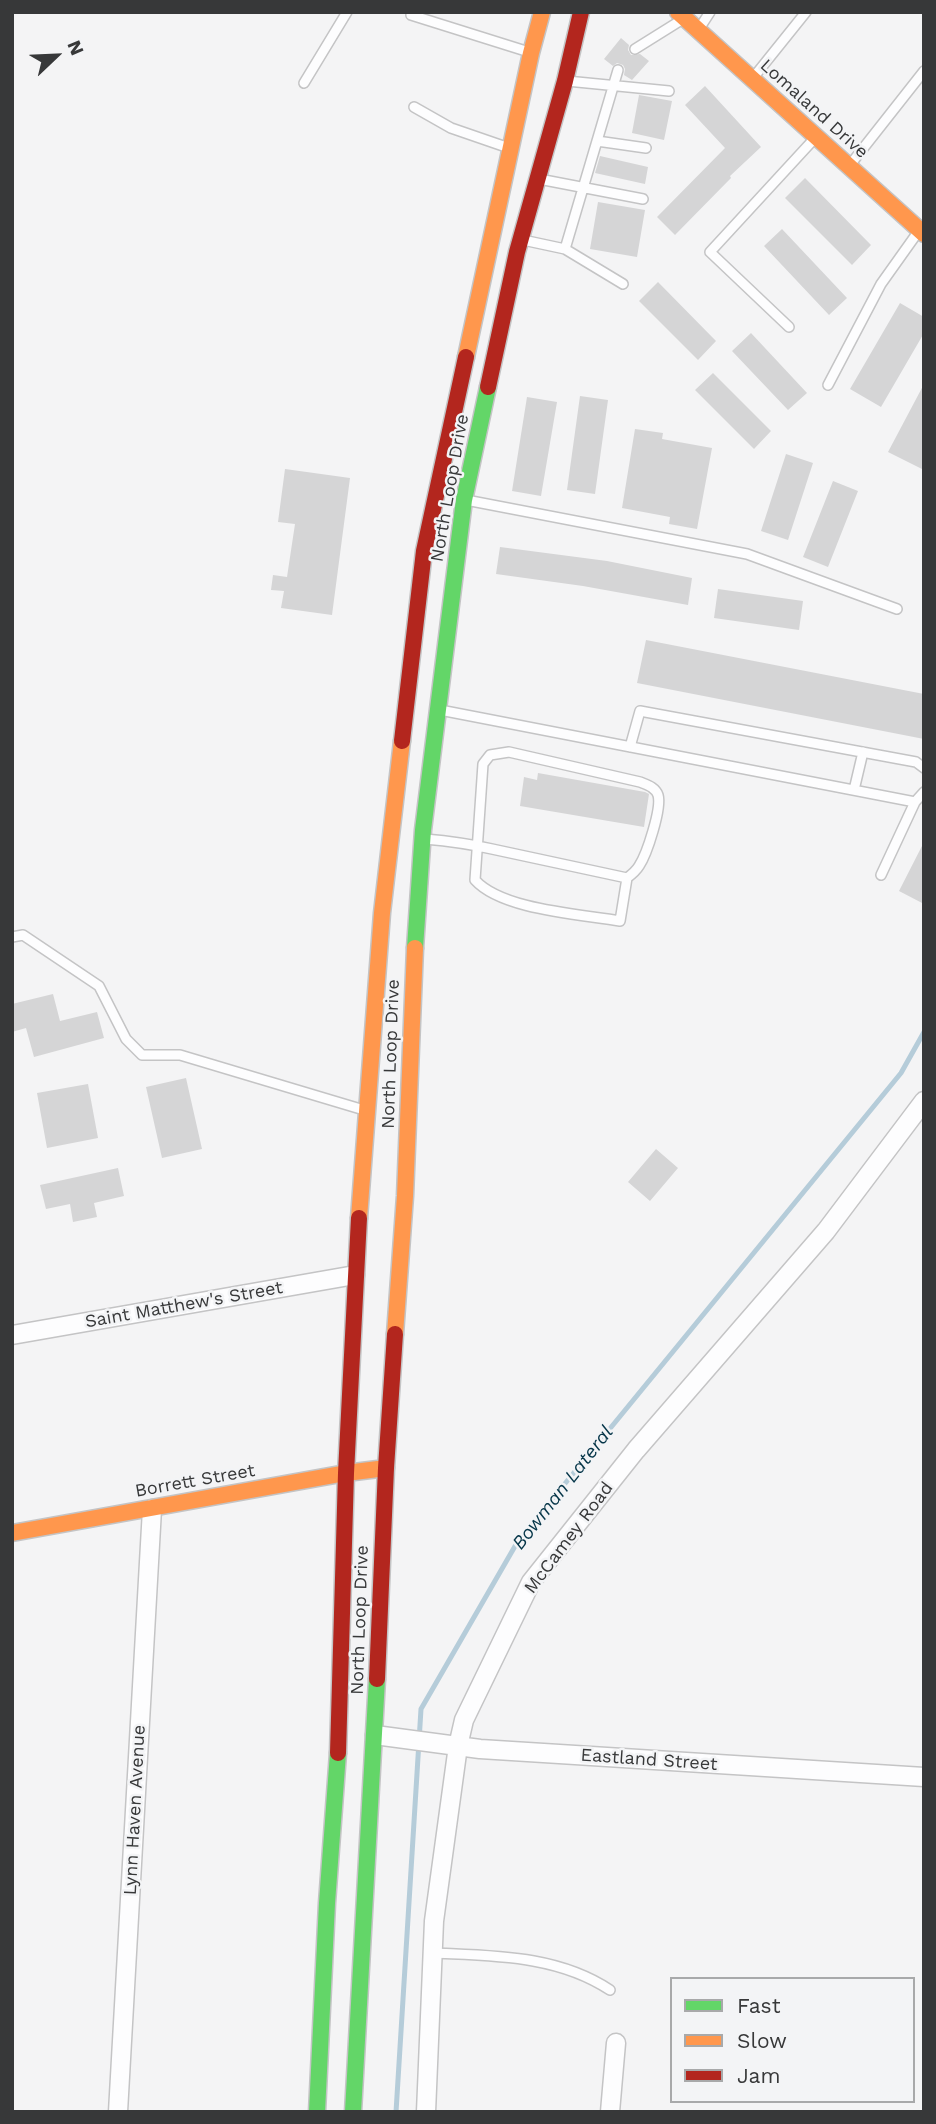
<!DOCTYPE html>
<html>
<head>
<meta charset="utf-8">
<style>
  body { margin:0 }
  #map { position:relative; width:936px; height:2124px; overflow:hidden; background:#f4f4f5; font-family:"Work Sans",sans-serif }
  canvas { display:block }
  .frame { position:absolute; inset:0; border:14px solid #373839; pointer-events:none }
  .legend { position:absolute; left:670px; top:1977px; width:245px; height:126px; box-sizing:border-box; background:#f3f4f6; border:2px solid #a8a9aa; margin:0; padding:9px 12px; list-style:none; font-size:21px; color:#373839 }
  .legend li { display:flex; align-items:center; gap:14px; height:35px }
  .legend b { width:35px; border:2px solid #a8a9aa }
  .north { position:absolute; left:21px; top:21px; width:70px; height:70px; -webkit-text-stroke:5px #f3f4f6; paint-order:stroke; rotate:67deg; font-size:19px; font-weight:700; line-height:28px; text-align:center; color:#373839 }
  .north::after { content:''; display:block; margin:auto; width:24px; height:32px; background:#373839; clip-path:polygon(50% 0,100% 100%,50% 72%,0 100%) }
</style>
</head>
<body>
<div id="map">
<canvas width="936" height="2124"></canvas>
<div class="frame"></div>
<ul class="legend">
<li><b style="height:9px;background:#63d668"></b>Fast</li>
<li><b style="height:9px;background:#ff974d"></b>Slow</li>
<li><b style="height:9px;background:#b3261e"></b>Jam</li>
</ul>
<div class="north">N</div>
</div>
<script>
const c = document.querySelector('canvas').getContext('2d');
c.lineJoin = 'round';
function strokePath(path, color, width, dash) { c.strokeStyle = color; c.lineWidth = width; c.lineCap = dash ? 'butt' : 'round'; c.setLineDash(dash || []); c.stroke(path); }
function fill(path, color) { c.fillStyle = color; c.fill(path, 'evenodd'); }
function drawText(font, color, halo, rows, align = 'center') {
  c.font = font + ' "Work Sans",sans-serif'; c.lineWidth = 5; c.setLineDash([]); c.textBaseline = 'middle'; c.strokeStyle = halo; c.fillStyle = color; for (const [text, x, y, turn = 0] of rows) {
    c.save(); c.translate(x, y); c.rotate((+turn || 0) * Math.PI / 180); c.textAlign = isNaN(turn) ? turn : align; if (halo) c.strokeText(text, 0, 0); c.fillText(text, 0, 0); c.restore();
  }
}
strokePath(new Path2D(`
  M396 2112 421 1709 518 1541 901 1073 924 1032`), '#b5ccd9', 5);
fill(new Path2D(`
  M621 38 629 45 628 50 631 55 640 54 649 61 632 80 624 75 625 69 623 65 617 63 613 66 604 59Z
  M705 86 761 147 730 176 731 178 675 235 657 217 725 148 685 105Z
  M639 95 672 101 664 140 632 133Z
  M600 156 648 167 645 184 595 173Z
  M805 178 871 245 852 265 785 198Z
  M598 202 645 210 637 257 590 249Z
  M782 229 847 298 829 315 764 246Z
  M658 282 716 341 698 360 639 301Z
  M900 303 924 317V333L881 407 850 389Z
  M751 333 807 393 788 410 732 351Z
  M713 373 771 431 754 449 695 390Z
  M924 384V470L888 452Z
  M580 396 608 400 595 494 567 490Z
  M527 397 557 402 541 496 512 491Z
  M635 429 663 433 662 439 712 448 697 529 669 524 670 517 622 508Z
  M786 454 813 463 788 540 761 531Z
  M285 469 350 478 332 615 281 608 284 591 271 590 273 575 287 577 295 524 278 522Z
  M833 481 858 491 828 567 803 557Z
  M500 547 607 561 692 578 688 605 583 586 496 574Z
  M718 589 803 601 799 630 714 618Z
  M646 640 924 694V739L637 683Z
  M538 773 645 792 649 794 644 827 520 806 524 777 537 780Z
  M924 842V904L899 891Z
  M53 994 60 1021 97 1012 104 1038 34 1057 26 1028 12 1032V1004Z
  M186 1078 202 1149 162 1158 146 1087Z
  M88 1084 98 1138 47 1148 37 1093Z
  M656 1149 678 1168 650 1201 628 1182Z
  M118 1168 124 1196 94 1203 97 1217 73 1222 70 1204 46 1209 40 1185Z`), '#d5d5d6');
const lane = new Path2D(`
  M413 12 411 15 529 52
  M699 29 710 12
  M635 49 683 19
  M753 78 806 12
  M567 81 669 91
  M304 83 347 12
  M414 107 451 128 509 148
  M597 141 646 148
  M850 165 924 71
  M539 179 643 199
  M523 240 565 249 618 70
  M565 249 623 284
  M789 327 710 252 815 138
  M828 385 881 284 918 232
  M466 500 747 554 897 609
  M440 710 915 802 881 875
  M630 747 640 711 916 762 924 768
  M854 790 863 752
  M915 802 924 792
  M425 839C448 841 470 844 492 849L627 878C631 875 636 871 639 866 647 854 662 808 658 795 655 787 647 785 640 782L509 752 490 755 483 764 475 880C502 910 580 914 620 921L627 878
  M12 937 23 935 99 986 126 1039 142 1055H180L364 1110
  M433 1953C494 1956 557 1955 610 1990`);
const street = new Path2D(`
  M12 1335 355 1275
  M375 1735 480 1749 924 1777
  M118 2112 152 1509
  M426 2112 434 1921 458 1746 464 1720 531 1582 636 1450 826 1231 924 1101
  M610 2112 616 2043`);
const fast = new Path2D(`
  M415 948 423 830 464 500 488 387
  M317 2112 327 1903 338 1753
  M353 2112 377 1679`);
const slow = new Path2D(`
  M678 12 924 234
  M466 357 531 53 542 12
  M359 1218 382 913 402 741
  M395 1334 405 1196 415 948
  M12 1533 346 1473 386 1468`);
const jam = new Path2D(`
  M488 387 517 252 565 81 581 12
  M402 741 424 551 466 357
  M377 1679 386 1468 395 1334
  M338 1753 346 1473 359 1218`);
strokePath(lane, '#c4c4c5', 12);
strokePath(street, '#c4c4c5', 21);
strokePath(fast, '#c4c4c5', 19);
strokePath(slow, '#c4c4c5', 19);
strokePath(jam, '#c4c4c5', 19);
strokePath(lane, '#fdfdfe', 9);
strokePath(street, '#fdfdfe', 18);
strokePath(fast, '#63d668', 16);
strokePath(slow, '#ff974d', 16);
strokePath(jam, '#b3261e', 16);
drawText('18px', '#373839', '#f3f4f6', [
  ["Lomaland Drive",814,109,42],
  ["North Loop Drive",450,488,-80],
  ["North Loop Drive",391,1054,-88],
  ["Saint Matthew's Street",184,1305,-10],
  ["Borrett Street",195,1481,-10],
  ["McCamey Road",569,1538,-53],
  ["North Loop Drive",360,1620,-88],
  ["Eastland Street",649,1760,4],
  ["Lynn Haven Avenue",135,1810,-87]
]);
drawText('italic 19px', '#053548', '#f3f4f6', [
  ["Bowman Lateral",563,1488,-52]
]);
</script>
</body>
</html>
